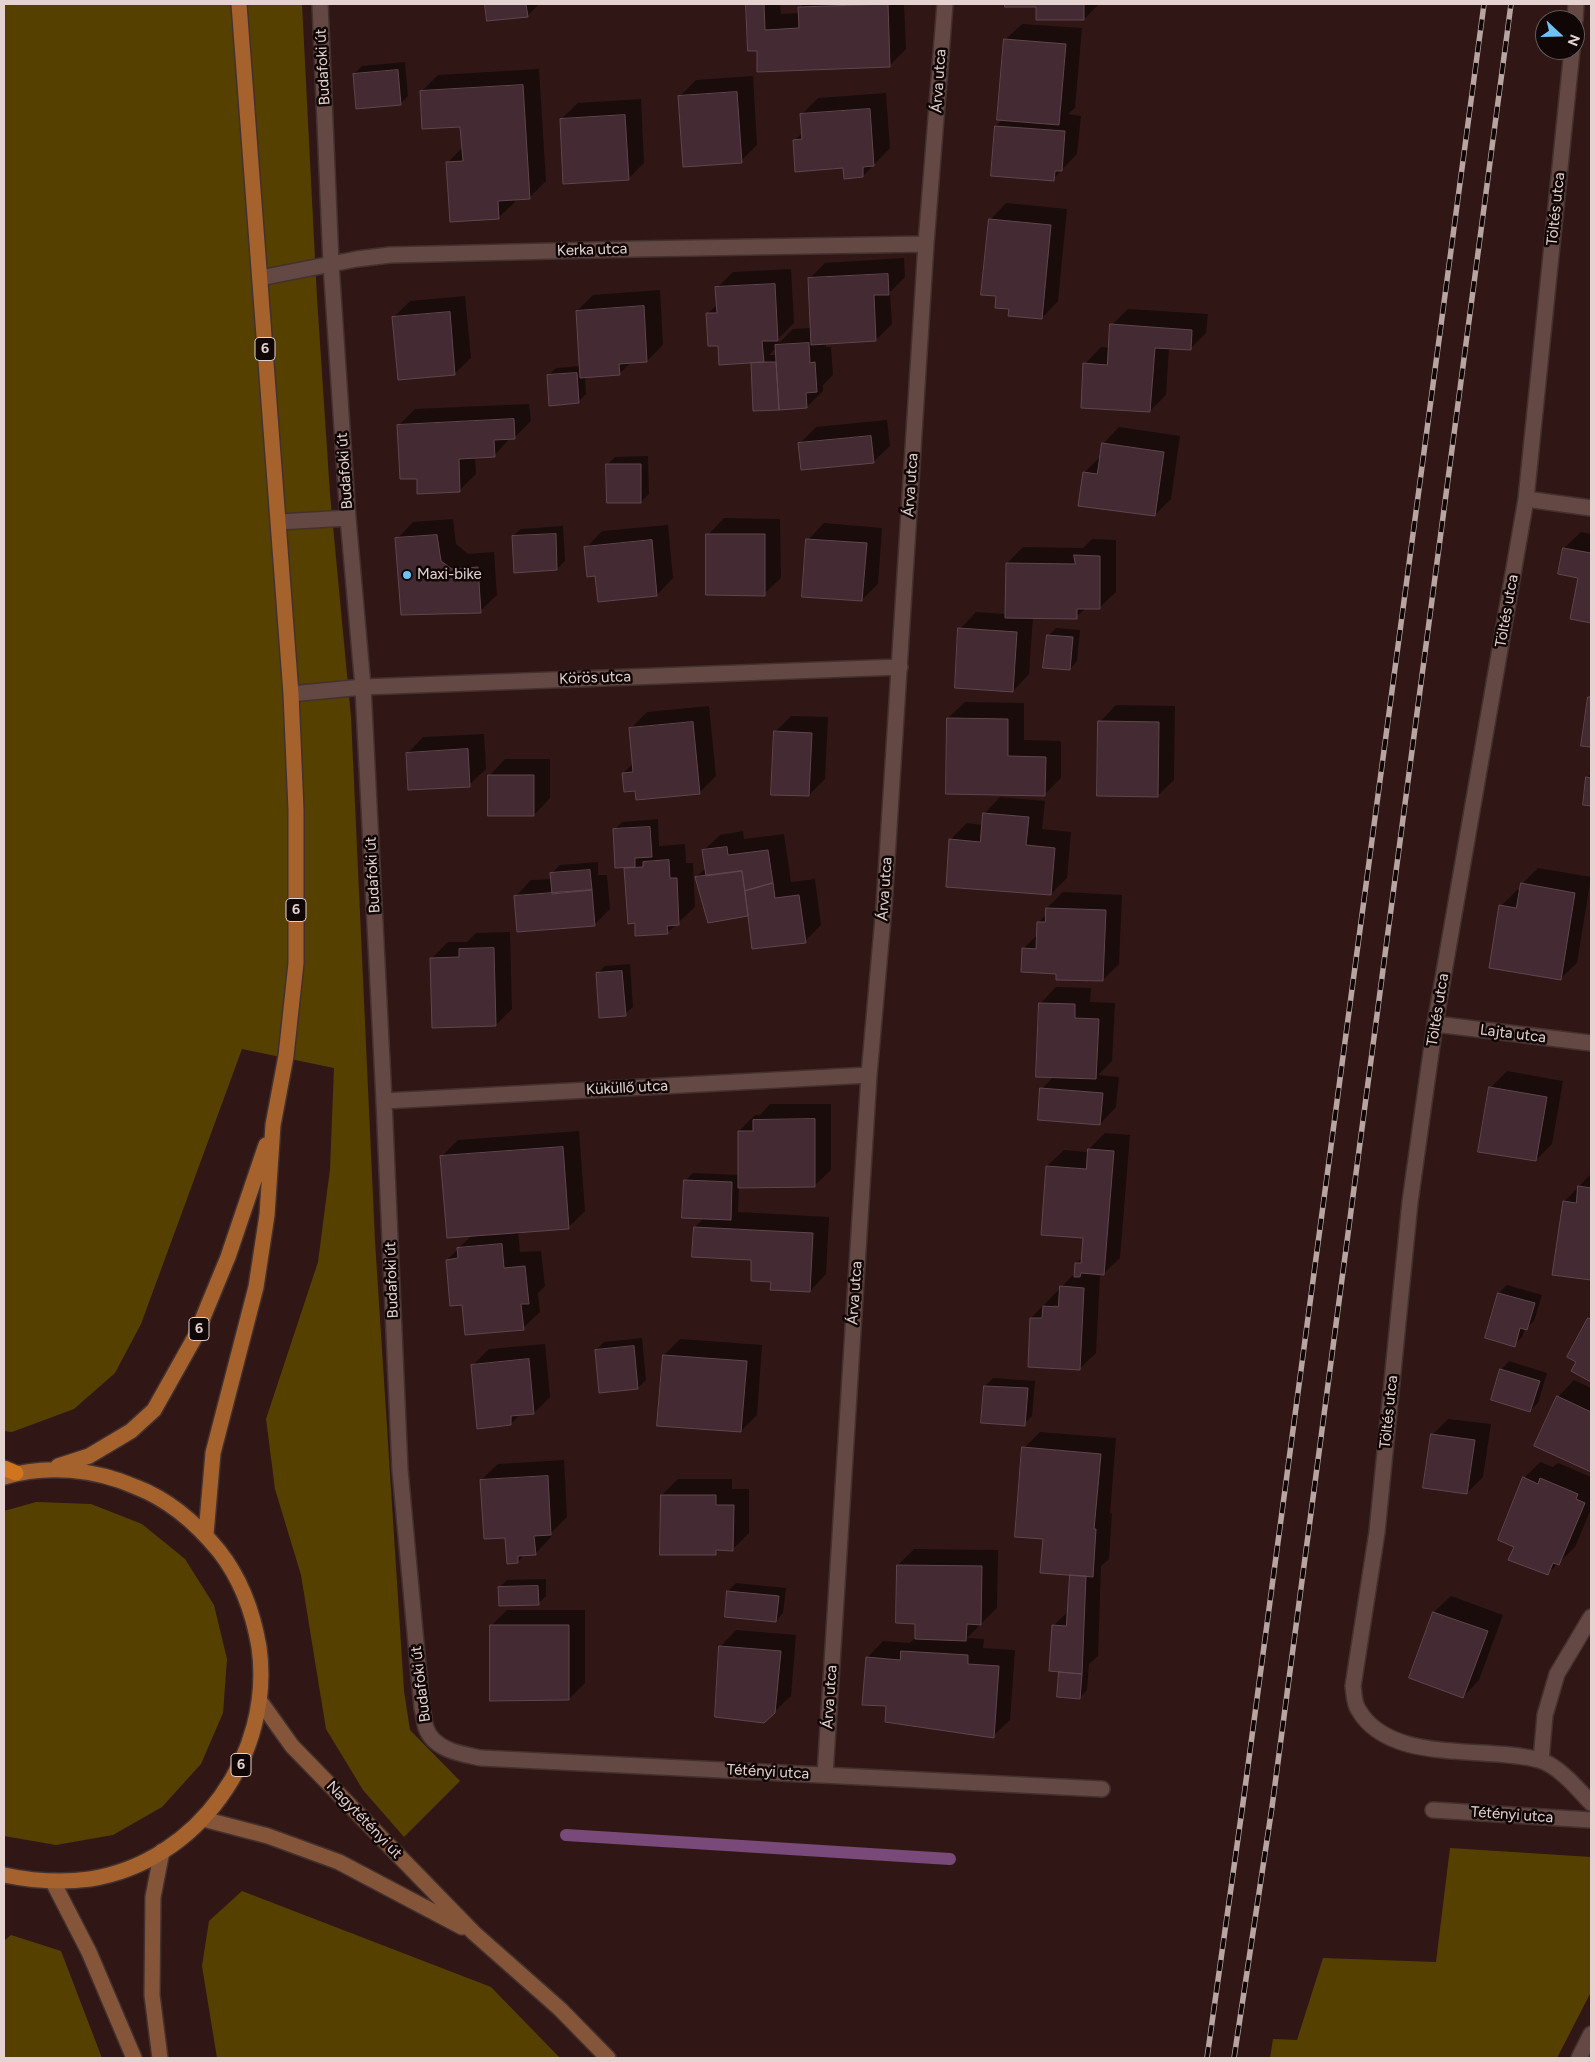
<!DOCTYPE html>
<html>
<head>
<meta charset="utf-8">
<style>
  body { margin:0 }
  #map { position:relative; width:1595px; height:2062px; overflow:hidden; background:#301715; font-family:Figtree,sans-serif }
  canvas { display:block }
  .frame { position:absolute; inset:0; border:5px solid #e4d3d0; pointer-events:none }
  .north { position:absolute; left:1535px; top:10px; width:50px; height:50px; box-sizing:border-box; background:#100605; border:1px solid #655856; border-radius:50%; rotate:111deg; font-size:14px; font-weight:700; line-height:20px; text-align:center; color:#e4d3d0 }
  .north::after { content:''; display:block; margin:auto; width:18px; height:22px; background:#6ec2f3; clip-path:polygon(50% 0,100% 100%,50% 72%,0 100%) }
</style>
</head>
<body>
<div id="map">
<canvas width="1595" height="2062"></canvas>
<div class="frame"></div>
<div class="north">N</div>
</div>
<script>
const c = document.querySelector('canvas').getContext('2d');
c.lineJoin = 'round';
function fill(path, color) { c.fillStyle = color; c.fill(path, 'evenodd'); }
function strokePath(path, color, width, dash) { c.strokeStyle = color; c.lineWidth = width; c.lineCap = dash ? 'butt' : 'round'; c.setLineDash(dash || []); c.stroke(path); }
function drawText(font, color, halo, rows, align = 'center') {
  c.font = font + ' Figtree,sans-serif'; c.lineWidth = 5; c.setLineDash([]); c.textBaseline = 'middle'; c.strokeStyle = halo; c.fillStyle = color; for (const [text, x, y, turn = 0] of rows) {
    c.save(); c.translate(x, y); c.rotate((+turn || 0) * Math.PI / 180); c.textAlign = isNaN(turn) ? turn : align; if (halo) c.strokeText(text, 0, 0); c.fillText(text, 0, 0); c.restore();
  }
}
fill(new Path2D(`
  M4 4H302L317 298 330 494 351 717 375 1241 404 1691 410 1730 460 1781 404 1837 363 1790 326 1729 301 1575 275 1489 266 1419 318 1262 330 1169 334 1068 242 1049 141 1324 115 1373 74 1409 12 1432 4 1431Z
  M36 1502 91 1504 142 1524 185 1559 214 1605 227 1659 223 1713 201 1764 162 1807 113 1835 56 1845 4 1836V1511Z
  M1450 1848 1591 1857V1992L1557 2058H1270L1273 2039 1297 2040 1323 1958 1436 1962Z
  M242 1891 491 1987 560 2058H217L202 1966 209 1921Z
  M11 1935 61 1951 102 2058H4V1941Z`), '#564000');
fill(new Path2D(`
  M487 4H539L527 16 488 19Z
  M748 4H763V7H765V4H780L781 14 800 13V8L803 4H904L906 49 890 65 749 49Z
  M1006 4H1099L1084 19 1037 6H1006Z
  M1022 24 1082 28 1075 108 1068 114 1081 116 1077 154 1053 179 996 126 1003 119 1005 40Z
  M405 62 408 96 400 104 354 74 362 66Z
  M539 69 546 181 529 198 514 199 515 202 498 218 447 163 463 147 461 125 421 92 438 75Z
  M753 76 757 145 741 161 680 96 696 80Z
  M886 93 890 148 863 176 795 140 803 132 801 115 818 98Z
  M641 99 644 163 628 179 561 119 578 103Z
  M1006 203 1067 209 1058 301 1042 318 1011 308 998 295 990 220Z
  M904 258 905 277 890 292 892 324 876 340 826 343V347H831L833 375 823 385V391L807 407 754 410 752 364 755 361 719 344 707 314 718 304 717 288 733 272 791 269 794 323 779 338V343L793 329 811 328 809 279 825 263ZM777 347V355H769Z
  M660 290 663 345 647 361 631 362 619 374 585 376 586 394 578 402 548 376 556 368 581 366 577 311 593 295Z
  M465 296 471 358 454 374 394 317 410 301Z
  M1128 309 1208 314 1206 333 1190 349 1169 348 1166 395 1150 411 1085 364 1101 347 1110 348 1112 325Z
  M529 404 531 421 514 438H510L494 456 475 457 476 474 460 490 418 477 399 425 415 409Z
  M887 420 890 446 873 462 799 444 816 427Z
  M1119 427 1180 436 1171 499 1155 515 1084 473 1100 457 1103 444Z
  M648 456 649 494 641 502 607 465 615 457Z
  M724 518 780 519 781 578 764 594 708 535Z
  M453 519 456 544 468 554 494 552 497 595 480 611 397 539 413 522Z
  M824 523 882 528 878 584 862 600 808 540Z
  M668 525 673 578 657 595 596 575 586 548 602 531Z
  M563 526 565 561 557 569 513 536 521 529Z
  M1581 532 1591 534V622L1571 618 1579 577 1564 548Z
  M1092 539 1116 540V592L1099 608H1086L1076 617H1033L1029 674 1013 691 960 629 976 612 1006 614 1007 563 1023 547 1083 548Z
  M1056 628 1080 630 1077 661 1070 669 1048 636Z
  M1591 695V746L1583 745Z
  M965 702 1024 703V740L1061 741V778L1045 794 948 718Z
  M1116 705 1175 706 1174 780 1157 796 1100 722Z
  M709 706 716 776 699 793 636 790 623 773 634 763 630 729 647 712Z
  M791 716 828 717 825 779 809 795 775 732Z
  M484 734 486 769 469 785 407 754 423 737Z
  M505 759H550V798L534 815 489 776Z
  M1591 773V805L1584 804 1587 778Z
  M1000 797 1045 801 1042 829 1071 832 1067 878 1051 894 950 840 967 823 983 825 984 814Z
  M658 819 659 846 685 844 686 863H693L695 907 667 933 636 922 626 868 628 866 614 830 622 822Z
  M743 831 744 839 784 834 791 882 815 879 821 925 805 941 749 914 709 922 696 877 706 868 703 851 720 835Z
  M598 862V875H607L610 909 594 925 515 897 531 880 552 879V873L560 865Z
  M1538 868 1591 877 1577 963 1560 979 1501 906 1517 890H1521L1522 884Z
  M1063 892 1122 895 1119 964 1103 980 1057 972 1023 949 1037 935 1038 923 1047 914V908Z
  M510 932 512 1009 496 1025 432 958 448 942H467L476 933Z
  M630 964 633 1007 625 1014 597 974 605 966Z
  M1056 987 1091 988 1090 1002 1115 1003 1112 1061 1098 1075 1119 1077 1116 1107 1100 1124 1042 1089 1054 1076 1040 1004Z
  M1507 1071 1563 1081 1552 1144 1536 1160 1490 1088Z
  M770 1104H831V1170L814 1186H739L738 1212 829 1217 826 1274 810 1291 773 1281 753 1259 695 1227 704 1218 685 1181 693 1173 739 1175V1131L755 1115H760Z
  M579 1131 585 1211 569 1227 518 1231 520 1252 541 1251 545 1286 538 1293 540 1312 523 1328 463 1304 447 1260 472 1235 442 1156 458 1140Z
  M1105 1133 1130 1135 1120 1258 1103 1274H1100L1096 1353 1079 1369 1031 1318 1076 1272V1263L1083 1257 1085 1237 1047 1166 1064 1150 1089 1152V1149ZM1054 1305 1065 1306 1064 1308 1051 1307Z
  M1591 1174V1279L1554 1274 1564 1202Z
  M1507 1285 1542 1295 1534 1321 1525 1329 1522 1337 1514 1345 1499 1293Z
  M1591 1316V1381L1572 1371 1578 1361 1569 1357Z
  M642 1338 646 1380 638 1388 596 1350 604 1342Z
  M680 1339 762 1345 757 1415 741 1431 664 1355Z
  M545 1344 550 1397 534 1413 520 1414 511 1424 472 1366 489 1349Z
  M1509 1361 1547 1373 1538 1403 1530 1411 1492 1399 1502 1369Z
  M993 1378 1035 1381 1032 1416 1024 1424 985 1386Z
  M1574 1380 1591 1388V1471L1536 1446 1558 1397Z
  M1448 1419 1491 1424 1483 1477 1467 1493 1432 1435Z
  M1040 1432 1116 1438 1110 1514 1112 1513 1109 1559 1101 1566 1098 1656 1089 1664 1087 1690 1079 1698 1059 1696 1060 1671 1054 1625 1069 1611 1072 1574 1045 1538 1024 1448Z
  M564 1460 567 1517 551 1533V1537L535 1554H525L518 1562 481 1480 498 1464Z
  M1540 1462 1553 1467 1558 1463 1591 1477V1509L1575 1547 1547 1574 1516 1546 1524 1478Z
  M678 1479H732V1489H749V1533L733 1549H720L715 1554 662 1495Z
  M914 1549 998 1550 997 1608 967 1638 984 1639 983 1648 1015 1650 1010 1720 993 1736 887 1705 867 1658 883 1641 910 1643 916 1637V1623L898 1565Z
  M546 1579V1596L538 1604 499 1588 507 1580Z
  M736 1583 786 1588 783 1613 776 1621 728 1591Z
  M1451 1596 1503 1615 1479 1680 1463 1697 1411 1678 1434 1612Z
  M507 1610H585V1683L569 1699 491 1626Z
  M736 1630 796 1635 791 1696 774 1712 720 1647Z`), '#0007');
strokePath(new Path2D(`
  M566 1835 950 1859`), '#794a79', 12);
const building = new Path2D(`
  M485 4H526L528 17 487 21Z
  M746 4H764L765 30 799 28 798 7 888 4 890 67 757 72V51H748Z
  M1005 4H1084V20H1036V7H1005Z
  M1004 39 1066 44 1059 125 997 120Z
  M398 70 401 105 356 109 353 74Z
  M523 85 530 199 498 201 499 219 450 222 446 162 463 161 460 127 422 129 420 91Z
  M737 92 742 163 683 167 678 96Z
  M870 109 874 166 863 167V177L844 179 843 168 795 172 793 140 802 139 800 114Z
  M625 115 629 180 563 184 560 119Z
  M995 126 1065 131 1062 171H1055L1054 181 991 176Z
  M989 219 1051 225 1042 319 1008 316 1009 309 995 308 996 296 981 295Z
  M888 274 889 295H874L876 341 811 345 808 278Z
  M775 284 778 341H762L764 362 719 365 718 346H708L706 313H717L715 287Z
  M644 306 647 362 619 364 620 375 580 378 576 311Z
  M450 312 455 375 398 380 392 317Z
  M1110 324 1192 330 1191 350 1155 348 1150 412 1081 408 1083 363 1107 365Z
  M809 343 810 363 815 362 817 392 806 393 807 408 779 410 775 345Z
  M764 362H776L779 410 753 411 751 363Z
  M577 373 579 403 549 406 547 375Z
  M514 419 515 439 494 440 495 457 459 459 460 492 417 494V479H400L397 425Z
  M871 436 874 463 801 470 798 443Z
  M1102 443 1164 452 1155 516 1078 506 1083 472 1097 474Z
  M606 464H641V503H607Z
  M556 534 557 570 514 573 512 536Z
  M706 534H765V596L706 595Z
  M437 535 441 561 452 569 478 567 481 613 401 615 395 538Z
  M806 539 867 543 862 601 802 597Z
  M652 540 657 596 598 602 595 576 587 577 584 547Z
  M1563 548 1591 553V623L1570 619 1578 578 1558 574Z
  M1074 555 1100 556V609H1077V619L1005 618 1006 563 1075 564Z
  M958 628 1017 632 1013 692 955 688Z
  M1047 635 1073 637 1070 670 1043 668Z
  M1588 697H1591V747L1581 746Z
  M947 718 1008 719V756L1046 757 1045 796 946 794Z
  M1098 721 1159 722 1158 797 1097 796Z
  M693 722 700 794 636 800 635 791 624 792 622 773 633 772 629 728Z
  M774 731 812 733 809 796 771 795Z
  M468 749 470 787 408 790 406 753Z
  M488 775H534V816H488Z
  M1586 777 1591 778V806L1583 805Z
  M983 813 1029 817 1026 845 1055 848 1051 895 946 887 949 839 980 842Z
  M650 827 652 857 635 858V867L615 868 613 829Z
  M727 847 728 855 768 850 773 883 745 891 742 871 706 876 702 850Z
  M669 860 670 878H677L679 925 667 926 668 934 635 936V923L628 924 624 868 643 867V862Z
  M590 870 592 890 552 894 550 873Z
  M742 871 748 916 708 923 695 877Z
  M773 883 775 898 799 895 806 943 752 949 745 891Z
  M1521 883 1575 893 1561 980 1489 968 1499 905 1516 908Z
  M592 890 595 926 517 932 514 896Z
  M1046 908 1106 910 1103 981 1056 980V974L1021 972 1022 948 1036 949 1037 922H1045Z
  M494 948 496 1026 432 1028 430 958 459 957V949Z
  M622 971 626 1016 599 1018 596 973Z
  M1039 1003 1075 1004V1018L1099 1019 1096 1079 1036 1077Z
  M1489 1087 1547 1097 1536 1161 1478 1152Z
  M1040 1088 1103 1093 1100 1125 1038 1120Z
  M815 1119V1187L738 1188V1131H753V1120Z
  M563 1147 569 1229 447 1238 440 1156Z
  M1088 1149 1114 1151 1104 1275 1081 1273 1080 1277H1074L1075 1263H1081L1083 1238 1041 1235 1046 1166 1086 1169Z
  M684 1180 732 1182 731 1220 682 1218Z
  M1578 1186 1591 1188V1280L1552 1275 1563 1201 1576 1203Z
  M694 1227 813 1233 810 1292 770 1290 771 1282 751 1281V1260L692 1257Z
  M502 1244 504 1268 525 1266 529 1304H521L524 1330 465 1335 462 1305 450 1306 446 1260 458 1258 457 1248Z
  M1060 1286 1084 1288 1080 1370 1028 1367 1030 1318H1042L1043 1306 1058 1307Z
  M1498 1293 1535 1303 1527 1330 1520 1328 1515 1347 1485 1338Z
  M1588 1318 1591 1319V1382L1571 1371 1576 1362 1567 1357Z
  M634 1346 638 1389 599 1393 595 1350Z
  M663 1355 747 1361 741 1432 657 1426Z
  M529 1359 534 1414 511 1416V1425L477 1429 471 1365Z
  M1500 1369 1540 1381 1530 1412 1491 1400Z
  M984 1386 1028 1388 1025 1426 981 1423Z
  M1557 1396 1591 1412V1472L1534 1446Z
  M1431 1434 1475 1440 1467 1494 1423 1488Z
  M1022 1447 1101 1454 1094 1529H1096L1093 1577 1040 1573 1043 1539 1015 1537Z
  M548 1476 551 1535 534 1536 536 1555 518 1556V1563L507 1564 505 1538 484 1539 480 1480Z
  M1523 1477 1538 1484 1540 1478 1578 1494 1576 1499 1585 1503 1559 1565 1553 1563 1548 1575 1508 1560 1514 1547 1498 1540Z
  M661 1495H716V1505H734L733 1551 716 1550V1555H660Z
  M897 1565 982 1566 981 1625 967 1624 966 1641 915 1639V1624L896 1623Z
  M1070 1575 1086 1576 1082 1674 1049 1671 1052 1625 1066 1626Z
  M538 1586 539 1605 499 1606 498 1587Z
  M727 1591 779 1596 776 1622 725 1617Z
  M1433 1612 1488 1631 1463 1698 1409 1678Z
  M490 1625H569V1700L490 1701Z
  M719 1646 781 1651 775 1713 764 1723 715 1717Z
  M901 1651 968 1655V1664L999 1666 994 1738 885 1722 886 1706 862 1705 866 1657 900 1660Z
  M1059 1672 1082 1674 1080 1699 1057 1697Z`);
fill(building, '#432a33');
strokePath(building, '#60454e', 1);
const street = new Path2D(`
  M320 4 331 264 348 518 363 687 384 1101 400 1470 422 1708C424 1715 424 1722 426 1728 434 1750 461 1754 481 1758L1102 1789
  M1575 20 1576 4
  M1572 50 1526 499 1435 1024 1410 1202 1377 1532 1353 1686C1354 1693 1354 1703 1358 1709 1389 1765 1485 1745 1539 1760 1558 1765 1578 1789 1591 1803
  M260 278 357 259 390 255 636 249 926 244
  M1526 499 1591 508
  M279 522 348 518
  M291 694 363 687 900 667
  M1435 1024 1591 1043
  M384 1101 869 1075
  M1541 1760 1545 1715 1557 1674 1591 1617
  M825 1775 869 1075 884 906 926 244 945 4
  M1433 1810 1591 1820
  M1579 2058 1591 2034`);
const secondary = new Path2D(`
  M260 1701 292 1746 474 1933 560 2009 608 2058
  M203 1819 268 1836 339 1862 462 1927
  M53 1882 89 1952 134 2058
  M160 2058 152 1995 153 1897 162 1851`);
const primary = new Path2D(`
  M58 1466 89 1456 131 1431 154 1410 195 1337 228 1257 266 1145
  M4 1477C47 1464 95 1469 136 1487 170 1500 196 1523 219 1551 241 1579 253 1612 259 1647 274 1754 198 1862 90 1879 61 1883 33 1881 4 1875
  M206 1534 213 1453 256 1287 267 1215 273 1125 286 1056 296 963V810L291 694 239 4`);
const highway = new Path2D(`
  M4 1468 16 1473`);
strokePath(street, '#43312f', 18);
strokePath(secondary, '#43312f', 18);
strokePath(primary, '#43312f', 18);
strokePath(highway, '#43312f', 18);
strokePath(street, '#644844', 15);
strokePath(secondary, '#845538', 15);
strokePath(primary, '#a5622d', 15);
strokePath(highway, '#d0741d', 15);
const rail = new Path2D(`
  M1207 2058 1243 1803 1484 4
  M1234 2058 1272 1807 1511 4`);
strokePath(rail, '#b8a5a2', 5.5);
strokePath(rail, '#100605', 4, [11]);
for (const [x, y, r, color] of [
  [407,575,5,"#6ec2f3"]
]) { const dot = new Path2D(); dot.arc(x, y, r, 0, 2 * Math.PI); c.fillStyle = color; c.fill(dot); strokePath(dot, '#100605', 2); }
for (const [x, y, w] of [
  [265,349,20],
  [296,910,20],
  [199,1329,20],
  [241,1765,20]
]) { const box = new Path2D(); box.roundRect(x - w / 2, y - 11.5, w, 23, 4); c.fillStyle = '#100605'; c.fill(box); strokePath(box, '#e4d3d0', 1); }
drawText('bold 14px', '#e4d3d0', null, [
  ["6",265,349],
  ["6",296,910],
  ["6",199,1329],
  ["6",241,1765]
]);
drawText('15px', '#e4d3d0', '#100605', [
  ["Budafoki út",323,67,-93],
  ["Árva utca",939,81,-86],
  ["Töltés utca",1556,209,-84],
  ["Kerka utca",592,250,-2],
  ["Budafoki út",345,471,-94],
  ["Árva utca",911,485,-86],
  ["Töltés utca",1507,611,-80],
  ["Körös utca",595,678,-2],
  ["Budafoki út",373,875,-93],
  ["Árva utca",885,889,-86],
  ["Töltés utca",1438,1010,-81],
  ["Lajta utca",1513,1034,7],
  ["Küküllő utca",627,1088,-3],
  ["Budafoki út",392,1280,-92],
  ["Árva utca",855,1293,-86],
  ["Töltés utca",1389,1412,-84],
  ["Budafoki út",421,1684,-97],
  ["Árva utca",830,1697,-86],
  ["Tétényi utca",768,1772,3],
  ["Tétényi utca",1512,1815,4],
  ["Nagytétényi út",364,1820,46]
]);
drawText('15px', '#e4d3d0', '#100605', [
  ["Maxi-bike",417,575]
], 'left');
</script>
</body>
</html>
